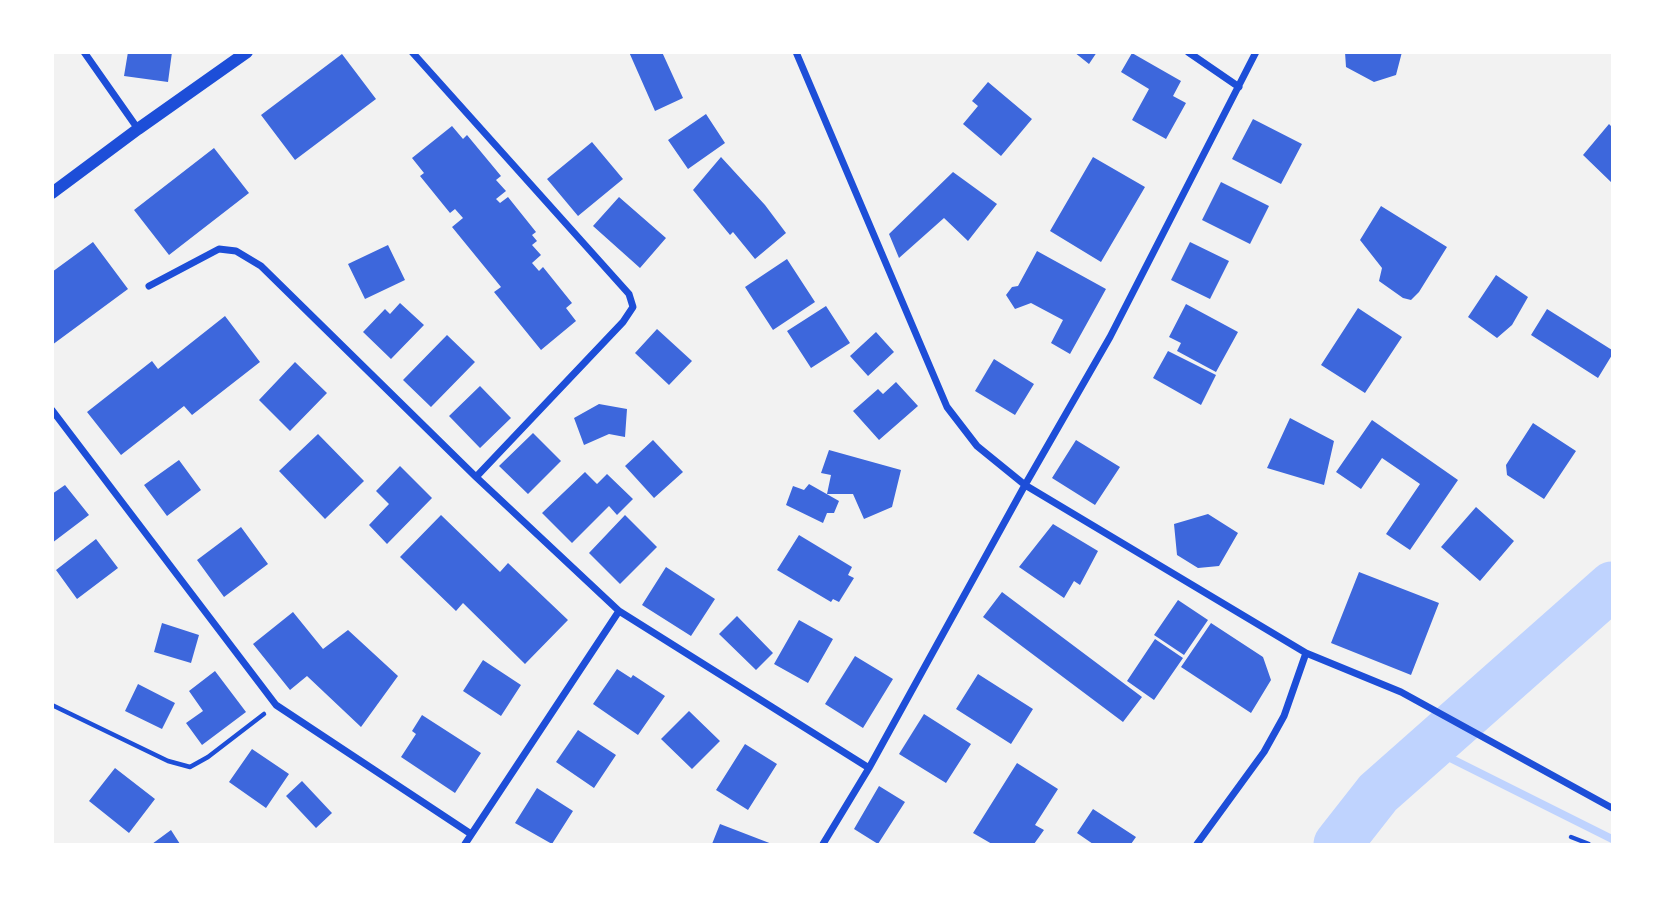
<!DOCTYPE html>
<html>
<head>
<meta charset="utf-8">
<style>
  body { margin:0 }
  #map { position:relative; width:1665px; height:897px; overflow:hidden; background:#f2f2f2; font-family:Roboto,sans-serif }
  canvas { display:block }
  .frame { position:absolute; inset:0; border:54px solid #fff; pointer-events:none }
</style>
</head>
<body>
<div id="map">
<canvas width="1665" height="897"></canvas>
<div class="frame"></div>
</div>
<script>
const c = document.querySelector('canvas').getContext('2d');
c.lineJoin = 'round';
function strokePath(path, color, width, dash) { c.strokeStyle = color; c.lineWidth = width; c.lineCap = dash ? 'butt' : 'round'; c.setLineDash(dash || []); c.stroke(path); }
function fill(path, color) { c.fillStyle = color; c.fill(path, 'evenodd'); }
strokePath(new Path2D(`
  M1428 747 1612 839`), '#bfd3fe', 8);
strokePath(new Path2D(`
  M1338 844 1378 793 1612 586`), '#bfd3fe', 49);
fill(new Path2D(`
  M128 52H172L168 82 124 76Z
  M629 52H662L683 98 655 111Z
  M1074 52H1097L1089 64Z
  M1345 52H1402L1396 75 1374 82 1346 67Z
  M1132 53 1181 81 1173 96 1186 103 1166 139 1132 120 1149 89 1121 72Z
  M342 54 376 99 295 160 261 115Z
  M988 82 1032 119 1001 156 963 124 978 106 972 101Z
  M706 114 725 143 688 169 668 140Z
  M1253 119 1302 144 1281 184 1232 159Z
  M1609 124 1612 127V183L1583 155Z
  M452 126 463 139 467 135 501 176 496 180 506 191 496 199 500 203 508 197 536 232 532 235 537 241 532 245 541 255 532 263 539 271 543 267 572 303 566 308 576 321 541 350 494 292 501 287 452 227 463 218 455 209 450 213 420 176 424 173 412 158Z
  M592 142 623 179 578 216 547 179Z
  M214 148 249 193 169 255 134 210Z
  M721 157 765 205 786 233 755 259 733 232 730 235 693 190Z
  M1093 157 1145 187 1101 262 1050 231Z
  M953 172 997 204 968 241 944 218 899 258 889 234Z
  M1221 182 1269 206 1250 244 1202 220Z
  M619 197 666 238 640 268 593 226Z
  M1381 206 1447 247 1419 292 1411 300 1403 298 1379 281 1382 268 1360 240Z
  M93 242 128 289 52 345V272Z
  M1190 242 1229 261 1210 299 1171 280Z
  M388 245 405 280 365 299 348 264Z
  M1037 251 1106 289 1070 354 1051 343 1063 320 1031 303 1015 309 1006 295 1012 287 1018 286Z
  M787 259 815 302 773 330 745 287Z
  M1496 275 1528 297 1512 325 1497 338 1468 317Z
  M400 303 424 325 391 359 363 332 385 309 390 314Z
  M1186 304 1238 332 1216 372 1177 351 1181 343 1169 337Z
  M826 306 850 343 811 368 787 331Z
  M1358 308 1402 337 1365 393 1321 365Z
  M1547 309 1612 350V355L1598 378 1531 335Z
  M225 316 260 362 192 415 184 406 121 455 87 412 152 361 158 369Z
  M657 329 692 361 669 385 635 353Z
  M876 332 894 352 868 376 850 356Z
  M447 335 475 362 431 407 403 380Z
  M1168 351 1216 375 1201 405 1153 378Z
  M994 359 1034 384 1015 415 975 391Z
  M295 362 327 393 290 431 259 400Z
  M896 382 918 406 879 440 853 411 878 389 883 394Z
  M480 386 511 418 480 448 449 416Z
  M599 404 627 409 625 437 609 434 584 445 574 418Z
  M1290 418 1334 441 1324 485 1267 468Z
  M1372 420 1458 480 1410 550 1386 534 1420 484 1382 458 1361 489 1336 472Z
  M1533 423 1576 451 1544 499 1507 475 1506 465Z
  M533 433 561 461 528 494 499 466Z
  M318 434 364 481 325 519 279 471Z
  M653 440 683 472 654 498 625 466Z
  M1076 440 1120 467 1095 505 1052 478Z
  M829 450 901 470 892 507 864 519 853 494H827L831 475 821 473Z
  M179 460 201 490 167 516 144 485Z
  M400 466 432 498 387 544 369 525 389 504 376 491Z
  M585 472 597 484 607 474 633 499 617 515 609 506 572 543 542 513Z
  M809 484 839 501 834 513H827L823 523 786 505 793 486 804 490Z
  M65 485 89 515 52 543V494Z
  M1476 507 1514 541 1480 581 1441 547Z
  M1208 514 1238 533 1219 566 1198 568 1177 555 1174 524Z
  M441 515 500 572 508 563 568 620 525 664 463 603 456 611 400 557Z
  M625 515 657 547 620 584 589 553Z
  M1053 524 1098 551 1080 585 1074 581 1064 598 1019 567Z
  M241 527 268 564 224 597 197 560Z
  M799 535 852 567 848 575 854 578 839 602 833 599 831 602 777 570Z
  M96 539 118 568 77 599 56 570Z
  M666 567 715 599 691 636 642 605Z
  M1359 572 1439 603 1411 675 1331 643Z
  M1002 592 1142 697 1123 722 983 617Z
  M1178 600 1208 620 1184 655 1154 635Z
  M293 612 323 649 348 630 398 676 361 727 307 676 290 690 253 644Z
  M737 616 773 653 756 670 719 634Z
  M799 620 833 639 808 683 774 664Z
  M162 623 199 635 191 663 154 652Z
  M1211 623 1263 657 1271 680 1251 713 1181 667Z
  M1155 639 1183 658 1154 700 1127 681Z
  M855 656 893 679 863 728 825 704Z
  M483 660 521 685 501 716 463 691Z
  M617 669 631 678 633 675 665 696 638 735 593 704Z
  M215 671 246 712 202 745 186 723 203 711 189 691Z
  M978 674 1033 709 1011 744 956 709Z
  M138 684 175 703 162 729 125 711Z
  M689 711 720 741 692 769 661 739Z
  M924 714 971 744 946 783 899 754Z
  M422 715 481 753 455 793 401 757 416 734 412 731Z
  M578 730 616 755 594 788 556 762Z
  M745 744 777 764 748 810 716 790Z
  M252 749 289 774 266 808 229 782Z
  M1017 763 1058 789 1035 825 1044 830 1034 844H992L973 833Z
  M115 768 155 799 129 833 89 801Z
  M302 781 332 813 316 828 286 796Z
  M879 786 905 802 878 844 854 829Z
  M537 788 573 811 552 844 515 823Z
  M1093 809 1136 837 1131 844H1093L1077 833Z
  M720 824 772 844H712Z
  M171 830 180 844H152Z`), '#3d67dc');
strokePath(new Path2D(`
  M52 705 168 761 190 767 208 757 264 714
  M1571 837 1589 844`), '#1d4ed8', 4.5);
strokePath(new Path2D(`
  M84 52 138 129
  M412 52 629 294 633 307 623 322 476 477
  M796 52 947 407 977 446 1025 485 1306 653 1401 692 1612 808
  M1188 52 1239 87
  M149 286 219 249 236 251 261 266 476 477 619 611 869 768
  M52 410 276 705 471 834
  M465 844 619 611
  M823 844 869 768 1025 485 1110 337 1256 52
  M1197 844 1264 752 1284 716 1306 653`), '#1d4ed8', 7);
strokePath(new Path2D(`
  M52 193 138 129 247 52`), '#1d4ed8', 12);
</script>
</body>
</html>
